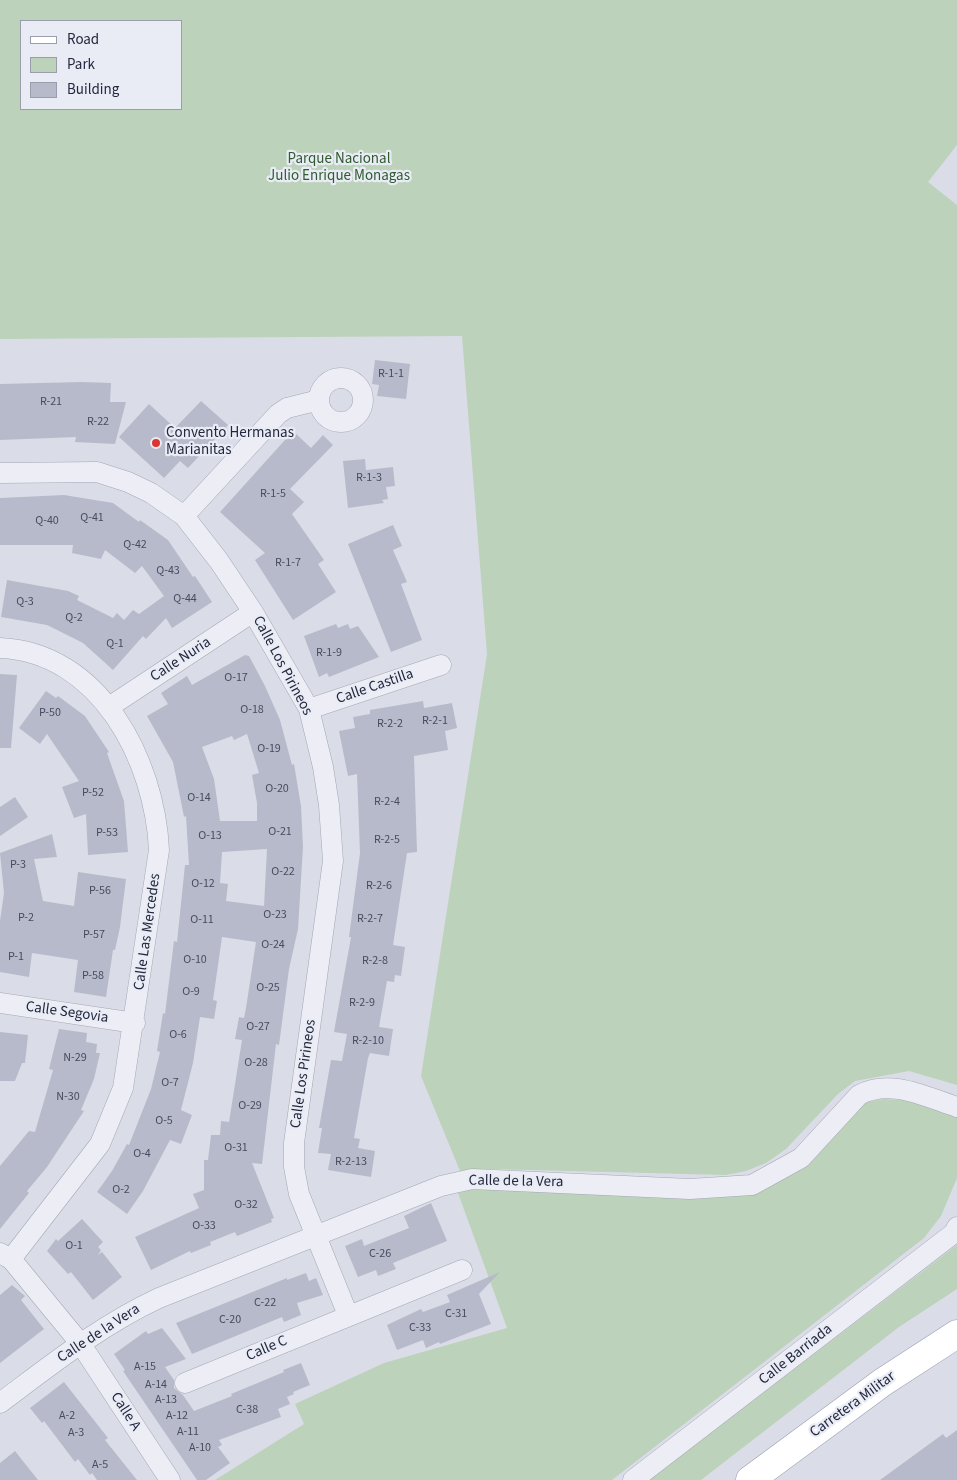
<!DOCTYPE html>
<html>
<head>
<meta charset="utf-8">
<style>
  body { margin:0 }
  #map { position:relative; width:957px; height:1480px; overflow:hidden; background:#dadde7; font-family:"Source Sans 3",sans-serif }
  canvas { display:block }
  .legend { position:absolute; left:20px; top:20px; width:162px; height:90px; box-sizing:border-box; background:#e9ecf5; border:1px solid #9a9eac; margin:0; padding:6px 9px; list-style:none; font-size:15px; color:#23283e }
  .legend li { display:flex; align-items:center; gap:10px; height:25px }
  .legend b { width:25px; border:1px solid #9a9eac }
</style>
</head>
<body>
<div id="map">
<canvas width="957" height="1480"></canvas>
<ul class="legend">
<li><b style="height:6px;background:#fff"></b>Road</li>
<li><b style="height:14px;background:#bcd2ba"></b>Park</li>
<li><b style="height:14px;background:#b7baca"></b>Building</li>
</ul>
</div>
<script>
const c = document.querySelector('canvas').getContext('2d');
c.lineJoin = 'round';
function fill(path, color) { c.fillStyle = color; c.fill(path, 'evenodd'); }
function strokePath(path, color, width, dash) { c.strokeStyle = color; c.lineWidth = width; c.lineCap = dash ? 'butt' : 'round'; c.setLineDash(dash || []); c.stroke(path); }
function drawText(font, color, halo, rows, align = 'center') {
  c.font = font + ' "Source Sans 3",sans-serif'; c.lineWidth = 4.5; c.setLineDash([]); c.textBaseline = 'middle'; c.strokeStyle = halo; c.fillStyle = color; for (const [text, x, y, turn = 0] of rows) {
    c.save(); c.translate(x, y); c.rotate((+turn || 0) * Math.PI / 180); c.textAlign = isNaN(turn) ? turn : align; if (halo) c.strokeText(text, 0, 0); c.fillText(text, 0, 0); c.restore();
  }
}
fill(new Path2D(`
  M0 0H957V145L928 182 957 205V1085L909 1071 855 1081 838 1094 786 1149 766 1163 746 1171 726 1175 490 1169 460 1171 421 1076 487 654 462 336 0 339ZM21 21H181V109H21Z
  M883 1099 904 1100 957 1116V1178L941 1216 924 1238 612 1480H215L304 1424 295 1404 384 1363 507 1328 458 1193 473 1189 753 1195 866 1102Z
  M957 1245V1289L899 1327 701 1480H649Z`), '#bcd2ba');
fill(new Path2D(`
  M375 360 410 364 406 399 377 396 379 385 372 384Z
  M82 382 111 383 110 402H126L115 444 75 442 76 437 0 440V384Z
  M201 401 228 425 188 468 180 461 164 478 119 437 149 404 175 428Z
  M293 431 311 448 323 435 333 445 290 489 304 502 292 514 324 560 318 564 336 592 293 620 255 560 265 553 220 512Z
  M365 459 366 470 393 467 395 486 386 487 388 499 382 500 384 503 348 508 343 461Z
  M64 495 113 503 139 522 140 520 168 540 193 577 195 576 212 602 172 628 166 618 146 639 143 636 113 670 83 643 47 625 1 617 7 580 68 591 79 596 77 600 113 618 117 613 124 620 133 610 139 614 164 596 142 566 135 573 105 550 101 559 72 553 73 545H0V498Z
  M393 525 402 546 393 550 407 582 401 584 422 640 391 652 348 544Z
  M336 624 338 628 348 624 350 629 358 626 379 657 329 677 327 673 319 677 304 636Z
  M245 655 249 656 265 686 280 720 292 765 294 764 301 806 303 847 298 929 289 969 279 1045 276 1044 262 1164 252 1163 274 1218 271 1219 272 1222 237 1236 235 1232 210 1242 211 1245 191 1253 190 1251 151 1270 135 1237 199 1208 193 1194 204 1190V1160H208L211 1135H220L221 1121 229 1122 242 1040 235 1039 239 1017 244 1018 246 1008 256 942 222 937 213 1000 217 1001 214 1019 200 1017 193 1063 181 1110 192 1115 181 1144 170 1140 143 1191 127 1214 97 1192 112 1171 127 1144 129 1145 151 1089 160 1052 157 1051 163 1013 165 1014 174 941 177 942 185 865H189L186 816 184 817 173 762 147 716 168 704 161 693 187 676 192 685ZM247 734 259 773 252 775 257 803V821H220L214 779 202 747 232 736 234 740ZM267 849 264 906 226 901 228 884 220 883 222 852Z
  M0 674 17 675 11 748H0Z
  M46 691 56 698 58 696 85 716 109 752 107 753 124 801 128 852 88 855 86 814 74 818 62 787 79 781 47 734 40 744 19 728Z
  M423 701 424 708 452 703 457 728 445 731 448 750 414 756 417 852 407 853 393 945 405 947 401 976 395 975 394 982 387 981 379 1027 393 1029 389 1056 370 1053 368 1058 354 1138 360 1139 358 1148 375 1151 371 1177 328 1170 331 1154 318 1153 322 1128H319L331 1060 342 1061 347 1034 334 1032 351 937H349L360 853 357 774 348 776 339 731 355 728 353 717 370 714V710Z
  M15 797 28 817 0 836V807Z
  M52 834 57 857 34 859 43 901 74 906 78 872 126 879 120 927 115 950H113L106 997 74 992 78 960 32 953 29 977 0 972V921L4 893 0 853Z
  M59 1029 87 1033 86 1042 97 1044 96 1053H100L94 1079 81 1110 84 1111 47 1167 27 1191 29 1193 0 1229V1166L29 1131 35 1132 53 1070 49 1069Z
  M0 1032 28 1035 25 1063H22L15 1081H0Z
  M431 1203 447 1241 393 1263 396 1269 378 1276 376 1270 358 1277 345 1246 362 1239 364 1246 409 1228 404 1216Z
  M82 1219 103 1242 98 1247 101 1250 98 1255 102 1252 122 1277 93 1300 71 1272 68 1274 47 1251 56 1239 58 1241Z
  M500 1272 479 1294 491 1324 440 1344 439 1342 426 1348 423 1340 397 1350 387 1325 421 1309 423 1312 450 1302 447 1295Z
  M306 1273 309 1281 316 1278 323 1295 297 1303 301 1315 284 1322 282 1317 192 1354 176 1323 287 1278V1280Z
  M12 1285 25 1296 21 1300 44 1329 0 1363V1295Z
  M162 1328 186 1359 165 1367 174 1380V1388L183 1395 194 1411 232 1396 231 1394 284 1372 283 1370 301 1363 310 1385 293 1392 294 1394 287 1397 290 1404 278 1409 281 1417 219 1440 222 1445 218 1447 230 1463 206 1480H197L123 1371 125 1370 114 1354 146 1331 148 1334Z
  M64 1382 108 1438 105 1440 137 1480H97L92 1473 90 1475 78 1459 75 1462 44 1421 42 1423 30 1408Z
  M957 1430V1480H880L943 1434 946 1438Z
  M15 1451 38 1480H0V1463Z`), '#b7baca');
const minor = new Path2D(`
  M319 400a22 22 0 1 1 44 0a22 22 0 1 1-44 0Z
  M0 473 97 472 128 482 151 493 184 516 219 561 253 612 309 709 323 767 329 805 333 861 294 1143V1167L299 1194 348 1315
  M184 516 278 414 287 408 319 400
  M0 648C100 652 155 761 159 850L123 1088 100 1144 11 1259
  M109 707 253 612
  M309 709 441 665
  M0 1003 135 1023
  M0 1253 11 1259 80 1343 170 1480
  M185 1383 462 1270
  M0 1403C51 1365 101 1325 159 1298L441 1186 472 1179 690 1189 752 1185 801 1158 859 1095C890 1078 926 1097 957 1107
  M633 1480 954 1233 957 1227`);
const primary = new Path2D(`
  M750 1480 883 1382 957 1334`);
strokePath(minor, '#a3a7b4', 21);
strokePath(primary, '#989eb4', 29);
strokePath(minor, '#edeef5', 20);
strokePath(primary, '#fff', 28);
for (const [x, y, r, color] of [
  [156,443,5,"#dc362f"]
]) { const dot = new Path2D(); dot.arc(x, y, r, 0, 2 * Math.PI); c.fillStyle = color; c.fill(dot); strokePath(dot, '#e9ecf5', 2); }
drawText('12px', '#484c61', null, [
  ["R-1-1",391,374],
  ["R-21",51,402],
  ["R-22",98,422],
  ["R-1-3",369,478],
  ["R-1-5",273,494],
  ["Q-41",92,518],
  ["Q-40",47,521],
  ["Q-42",135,545],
  ["R-1-7",288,563],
  ["Q-43",168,571],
  ["Q-44",185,599],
  ["Q-3",25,602],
  ["Q-2",74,618],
  ["Q-1",115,644],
  ["R-1-9",329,653],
  ["O-17",236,678],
  ["O-18",252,710],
  ["P-50",50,713],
  ["R-2-1",435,721],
  ["R-2-2",390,724],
  ["O-19",269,749],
  ["O-20",277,789],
  ["P-52",93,793],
  ["O-14",199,798],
  ["R-2-4",387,802],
  ["O-21",280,832],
  ["P-53",107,833],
  ["O-13",210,836],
  ["R-2-5",387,840],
  ["P-3",18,865],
  ["O-22",283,872],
  ["O-12",203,884],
  ["R-2-6",379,886],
  ["P-56",100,891],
  ["O-23",275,915],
  ["P-2",26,918],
  ["R-2-7",370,919],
  ["O-11",202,920],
  ["P-57",94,935],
  ["O-24",273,945],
  ["P-1",16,957],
  ["O-10",195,960],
  ["R-2-8",375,961],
  ["P-58",93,976],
  ["O-25",268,988],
  ["O-9",191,992],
  ["R-2-9",362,1003],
  ["O-27",258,1027],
  ["O-6",178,1035],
  ["R-2-10",368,1041],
  ["N-29",75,1058],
  ["O-28",256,1063],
  ["O-7",170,1083],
  ["N-30",68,1097],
  ["O-29",250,1106],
  ["O-5",164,1121],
  ["O-31",236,1148],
  ["O-4",142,1154],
  ["R-2-13",351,1162],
  ["O-2",121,1190],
  ["O-32",246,1205],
  ["O-33",204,1226],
  ["O-1",74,1246],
  ["C-26",380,1254],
  ["C-22",265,1303],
  ["C-31",456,1314],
  ["C-20",230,1320],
  ["C-33",420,1328],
  ["A-15",145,1367],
  ["A-14",156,1385],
  ["A-13",166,1400],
  ["C-38",247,1410],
  ["A-2",67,1416],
  ["A-12",177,1416],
  ["A-11",188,1432],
  ["A-3",76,1433],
  ["A-10",200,1448],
  ["A-5",100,1465]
]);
drawText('15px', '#2f5b2f', '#e9ecf5', [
  ["Parque Nacional",339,160],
  ["Julio Enrique Monagas",339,177]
]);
drawText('15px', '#23283e', '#e9ecf5', [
  ["Convento Hermanas",166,434],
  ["Marianitas",166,451]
], 'left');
drawText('15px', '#23283e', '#e9ecf5', [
  ["Calle Nuria",181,660,-33],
  ["Calle Los Pirineos",282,666,62],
  ["Calle Castilla",375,687,-19],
  ["Calle Las Mercedes",148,932,-82],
  ["Calle Segovia",67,1013,8],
  ["Calle Los Pirineos",304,1074,-82],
  ["Calle de la Vera",516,1182,1],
  ["Calle de la Vera",99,1334,-33],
  ["Calle C",267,1349,-23],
  ["Calle Barriada",796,1355,-38],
  ["Carretera Militar",853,1405,-36],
  ["Calle A",125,1412,57]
]);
</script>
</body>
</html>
